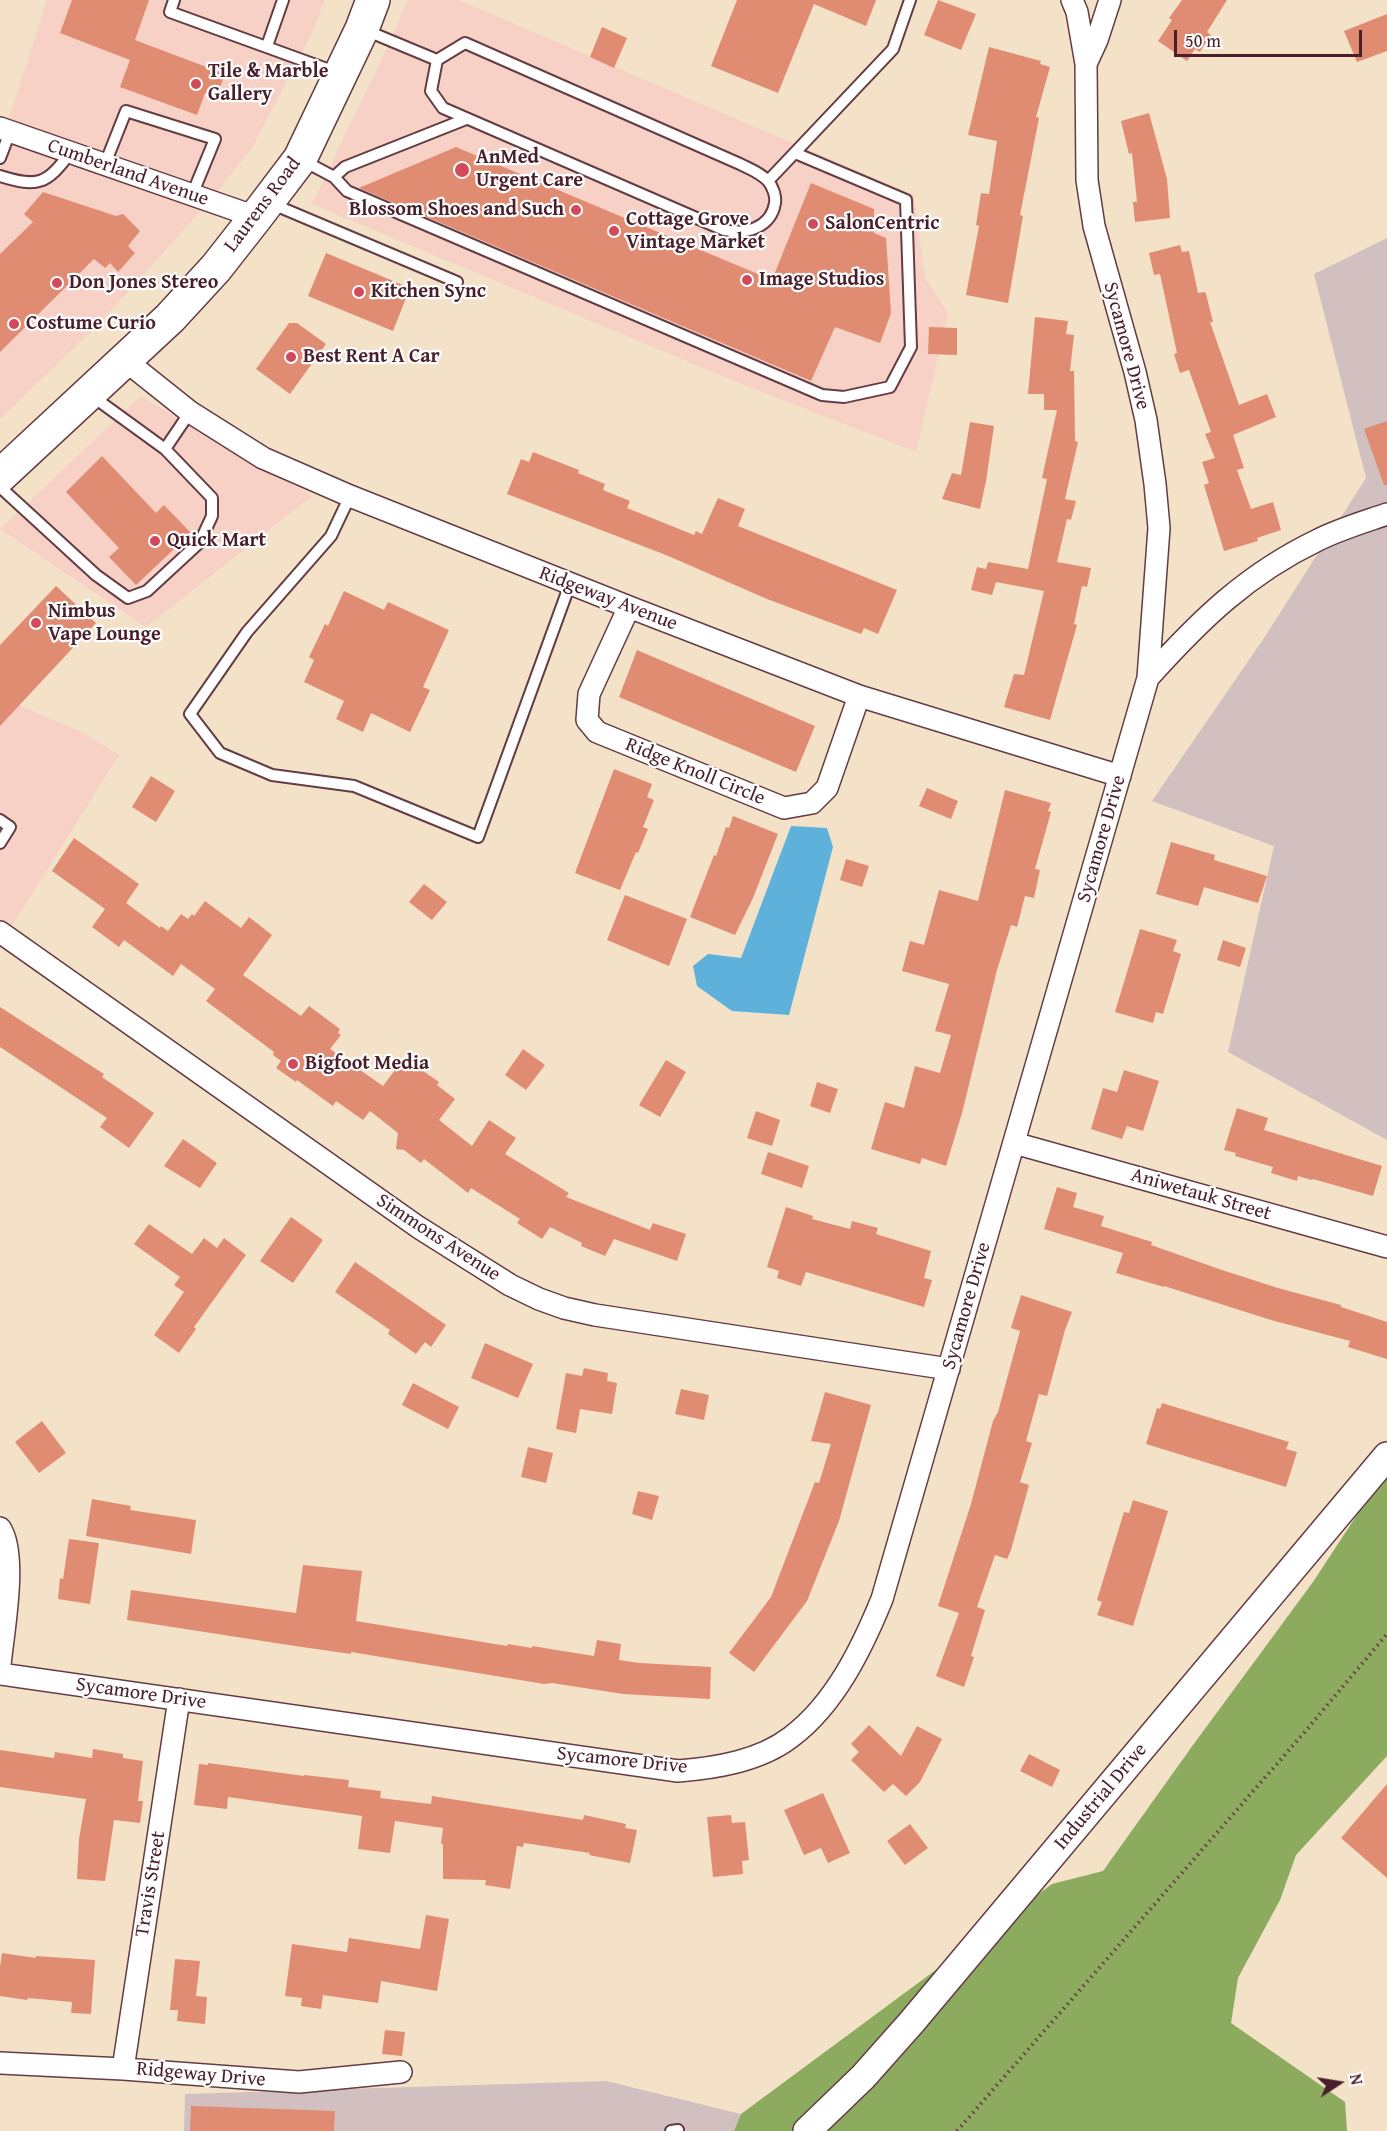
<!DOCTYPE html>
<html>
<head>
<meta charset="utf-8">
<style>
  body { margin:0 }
  #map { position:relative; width:1387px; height:2131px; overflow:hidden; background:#f4e2c8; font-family:"Gentium Book Plus",serif }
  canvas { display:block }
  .north { position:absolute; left:1309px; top:2053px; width:60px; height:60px; -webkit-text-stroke:4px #fff; paint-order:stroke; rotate:78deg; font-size:16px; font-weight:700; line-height:24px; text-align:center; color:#4a1f2b }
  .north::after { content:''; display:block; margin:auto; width:21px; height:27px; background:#4a1f2b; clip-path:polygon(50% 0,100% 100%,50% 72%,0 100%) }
  .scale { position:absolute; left:1174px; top:30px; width:188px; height:27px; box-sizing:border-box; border:3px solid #4a1f2b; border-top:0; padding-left:8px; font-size:18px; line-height:21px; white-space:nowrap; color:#4a1f2b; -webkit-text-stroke:4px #fff; paint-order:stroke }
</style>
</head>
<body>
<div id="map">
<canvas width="1387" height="2131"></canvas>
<div class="north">N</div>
<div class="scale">50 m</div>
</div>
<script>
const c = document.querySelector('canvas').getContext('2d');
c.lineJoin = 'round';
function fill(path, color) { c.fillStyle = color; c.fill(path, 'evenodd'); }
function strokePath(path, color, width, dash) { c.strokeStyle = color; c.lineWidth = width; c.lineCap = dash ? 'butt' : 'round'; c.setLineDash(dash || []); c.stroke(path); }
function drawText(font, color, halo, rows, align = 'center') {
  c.font = font + ' "Gentium Book Plus",serif'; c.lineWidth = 4.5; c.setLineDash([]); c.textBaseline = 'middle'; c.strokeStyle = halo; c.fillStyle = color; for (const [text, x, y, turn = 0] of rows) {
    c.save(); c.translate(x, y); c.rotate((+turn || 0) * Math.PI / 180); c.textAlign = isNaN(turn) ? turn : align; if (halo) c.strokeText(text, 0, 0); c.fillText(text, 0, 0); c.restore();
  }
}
fill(new Path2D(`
  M47 0H325L310 37 253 146 216 194 98 325 0 419V115L9 118Z
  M408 0H459L914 195 925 278 948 313 916 452 739 383 312 204 379 65Z
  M141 396 312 496 146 627 0 529Z
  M0 697 84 733 119 755 11 927 0 919Z`), '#f7d1c6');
fill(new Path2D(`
  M1387 238V1140L1228 1052 1274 846 1152 801 1264 638 1366 478 1314 274Z
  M606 2081 741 2114 734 2131H184L185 2094Z`), '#d2bfbf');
fill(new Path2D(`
  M1387 1469V1756L1296 1855 1280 1900 1238 1978 1231 2023 1345 2102 1347 2131H734L741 2114 1052 1884 1103 1871 1193 1745 1313 1582Z`), '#8cab5f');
fill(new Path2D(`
  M791 826 827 828 833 847 789 1015 732 1011 697 986 693 966 708 954 741 958Z`), '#5eb1da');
fill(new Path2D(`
  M72 0H149L135 40 225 74 216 98 205 93 197 115 120 87 130 60 60 33Z
  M737 0H876L866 26 814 4 778 93 711 66Z
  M938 0 976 14 961 50 924 35Z
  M1182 0H1227L1207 32 1211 35 1200 52 1195 49 1187 61 1158 41 1172 20 1169 18Z
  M1387 14V51L1357 62 1344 31Z
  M602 27 627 38 614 68 590 57Z
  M989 47 1041 61 1040 64 1050 67 1036 117 1039 118 1020 215 1023 216 1008 303 966 295 979 226 976 225 981 193 989 194 997 141 968 135Z
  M1149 113 1167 179 1170 218 1135 222 1133 202H1137L1132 153 1129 154 1121 121Z
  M456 147 772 280 811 183 874 209V233L886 238 891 313 880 343 835 327 811 381 359 188Z
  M43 192 116 216 123 214 140 231 128 246 135 253 118 272 110 263 105 268 94 259 0 352V254L33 222 24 214Z
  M1180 245 1182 252 1189 251 1198 293 1205 292 1206 294 1213 322H1210L1239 405 1267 394 1276 417 1233 435 1244 468 1237 470 1251 509 1273 502 1281 530 1257 538 1258 541 1224 551 1204 485 1209 483 1202 462 1215 458 1205 434 1211 432 1189 370 1180 373 1174 354 1177 353 1160 274 1154 275 1149 253Z
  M326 253 410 288 393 331 308 296Z
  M1035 317 1068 321 1066 334 1074 335 1070 371H1074L1075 441 1078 442 1065 499 1076 501 1071 520 1067 519 1057 562 1091 568 1087 587 1082 586 1074 624 1077 625 1050 720 1004 707 1014 674 1024 675 1044 591 996 582 992 595 971 590 977 567 986 569 988 562 1028 569 1047 479 1042 478 1057 410H1044V394H1028Z
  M289 323H297L326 344 290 394 256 369Z
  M929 327 957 328V355L928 354Z
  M1387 421V485H1384L1364 429Z
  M970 422 994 426 986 481 980 509 942 499 952 473 961 475Z
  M533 452 579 470 578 473 605 484 603 490 630 501 627 508 694 535 696 531 702 534 718 498 745 509 738 526 897 590 878 634 864 628 861 634 767 599 666 555 507 494 521 459 529 462Z
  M102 456 156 513 164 505 191 533 136 585 109 557 119 548 66 492Z
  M56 586 96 623 0 726V645Z
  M344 591 384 610 388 602 449 630 423 687 430 690 410 732 371 713 363 732 336 719 344 701 304 682 314 660 309 657 325 624 328 626Z
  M637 650 815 726 796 772 619 697Z
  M614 769 652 784 647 797 654 800 643 827 648 829 638 853 636 852 620 890 575 873Z
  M151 776 175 791 156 822 132 807Z
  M927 788 958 801 951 819 919 806Z
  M1005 790 1051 803 1048 811 1051 812 1035 869 1040 870 1034 898 1025 896 1017 927 1011 925 997 970 962 1113 946 1166 922 1158 920 1164 871 1149 885 1102 904 1108 915 1066 940 1073 951 1035 935 1031 949 984 902 971 910 941 924 945 939 890 978 901Z
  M733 816 778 834 753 898 735 935 690 917 714 855 716 856 726 827 729 828Z
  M74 838 139 884 126 903 160 928 161 926 168 931 181 914 188 919 192 914 194 916 205 901 241 928 249 917 272 935 243 975 301 1016 309 1006 340 1029 338 1033 341 1035 330 1049 383 1086 404 1058 439 1082 437 1085 455 1099 439 1120 472 1146 489 1120 516 1138 505 1154 569 1193 566 1197 650 1230 653 1223 686 1234 677 1261 614 1239 605 1256 581 1246 582 1243 550 1227 542 1239 517 1223 520 1219 471 1188 468 1193 424 1159 421 1163 404 1150 396 1149 398 1133 370 1111 363 1120 336 1101 333 1106 297 1080 296 1082 276 1068 281 1061 273 1055 274 1052 206 1001 215 989 181 964 173 976 124 940 119 947 92 927 105 909 52 871Z
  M1171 842 1215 855 1214 860 1267 876 1258 903 1204 887 1198 906 1156 894Z
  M846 859 869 866 862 887 840 880Z
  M424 884 447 902 432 920 409 902Z
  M625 895 687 919 669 966 607 940Z
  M1140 929 1177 940 1173 951 1181 954 1163 1014 1156 1012 1153 1023 1115 1012Z
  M1223 940 1246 948 1240 967 1217 960Z
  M0 1007 104 1074 102 1077 154 1113 129 1148 100 1127 107 1118 0 1047Z
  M523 1049 545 1065 526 1090 505 1075Z
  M666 1060 686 1072 660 1117 639 1105Z
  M1124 1070 1159 1081 1143 1131 1127 1126 1122 1139 1091 1129 1103 1088 1117 1092Z
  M817 1082 838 1089 830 1113 810 1106Z
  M1237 1108 1268 1118 1264 1130 1382 1166 1373 1196 1313 1179 1312 1180 1298 1176 1297 1181 1271 1173 1273 1167 1235 1156 1236 1153 1224 1150Z
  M756 1111 780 1120 772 1146 747 1138Z
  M183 1139 217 1163 200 1188 164 1166Z
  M768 1152 809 1166 802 1188 761 1174Z
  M1057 1187 1077 1193 1073 1207 1104 1216 1101 1226 1152 1242 1151 1245 1222 1270 1278 1288 1341 1305V1307L1387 1322V1359L1348 1347 1350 1341 1271 1320 1164 1286V1287L1116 1273 1123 1253 1044 1229Z
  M786 1207 813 1216 812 1219 850 1229 852 1221 878 1228 876 1234 931 1251 924 1278 932 1280 924 1307 806 1272 801 1286 777 1278 779 1271 767 1267Z
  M291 1217 323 1240 293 1283 260 1261Z
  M149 1224 192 1254 204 1238 217 1248 224 1238 246 1255 194 1327 196 1329 179 1353 154 1335 184 1292 174 1285 180 1277 134 1244Z
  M355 1262 446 1325 431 1347 425 1342 416 1354 388 1334 390 1330 335 1292Z
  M1021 1295 1072 1312 1065 1330 1047 1396 1039 1394 1026 1441 1032 1443 1020 1482 1029 1485 1011 1550 1007 1559 995 1555 977 1607 985 1610 971 1656 974 1657 964 1687 936 1676 959 1613 938 1606 971 1504 993 1421 998 1412 1020 1331 1011 1328Z
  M485 1343 533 1364 518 1398 471 1378Z
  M584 1368 608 1373 607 1381 617 1383 612 1414 580 1409 576 1433 556 1429 566 1373 582 1376Z
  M413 1383 459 1407 448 1429 402 1405Z
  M681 1389 709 1395 704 1420 675 1414Z
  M825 1392 871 1405 839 1521 807 1601 754 1672 729 1653 771 1597 815 1482 819 1483 831 1444 811 1441Z
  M1162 1403 1289 1442 1286 1449 1297 1452 1286 1487 1146 1444 1157 1408 1160 1409Z
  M42 1421 66 1453 39 1473 15 1442Z
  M528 1447 553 1453 546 1483 521 1477Z
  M638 1491 659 1496 652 1520 632 1514Z
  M92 1499 131 1506 130 1510 196 1520 191 1554 86 1536Z
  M1133 1500 1168 1511 1133 1626 1097 1615 1102 1602 1097 1600 1124 1512 1129 1513Z
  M69 1539 99 1543 90 1604 58 1599 60 1578 63 1579Z
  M303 1565 362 1571 356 1621 507 1646 508 1644 532 1648V1646L594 1656 597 1640 621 1644 619 1660 640 1663 711 1667 710 1699 623 1694 552 1683 544 1684 351 1652V1654L295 1646 127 1620 131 1590 296 1613Z
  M869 1725 901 1756 917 1726 942 1739 920 1782 906 1796 893 1784 884 1792 851 1760 859 1752 851 1744Z
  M93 1749 123 1754V1758L143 1761 138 1801H143L140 1823 114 1820 105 1881 77 1879 79 1839 86 1799 0 1787V1750L54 1758 55 1752 92 1758Z
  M1029 1754 1060 1770 1052 1787 1020 1771Z
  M208 1763 304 1776V1775L349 1780 348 1787 381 1791 380 1798 431 1804 432 1796 583 1820 584 1815 626 1824 625 1828 637 1830 630 1863 589 1855 590 1853 524 1843 523 1847 517 1846 510 1889 485 1885 486 1880 443 1879V1844H441L443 1828 395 1821 390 1853 358 1849 362 1816 228 1797 227 1809 194 1805 199 1764 208 1765Z
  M1387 1784V1878L1341 1838Z
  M823 1793 850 1853 828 1863 821 1848 804 1855 784 1810Z
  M731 1815 732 1823 745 1822 749 1860 742 1861 743 1874 713 1877 707 1817Z
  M910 1824 928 1848 905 1865 887 1841Z
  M426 1915 449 1919 437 1991 381 1981 378 2003 323 1995 321 2009 301 2006 302 1998 285 1996 292 1944 347 1952 349 1938 420 1949Z
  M2 1953 36 1958V1956L95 1960 91 2014 71 2013 72 2002 28 1998 27 2000 0 1996V1967Z
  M175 1959 200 1961 196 1996 207 1997 205 2024 177 2021 178 2010H170Z
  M385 2030 405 2032 402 2056 382 2054Z
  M191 2106 335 2111 334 2131H190Z`), '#e08c73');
const service = new Path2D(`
  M174 0 170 12 338 73
  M365 30 437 60 465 43 740 164C750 169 761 173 768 181 773 187 776 196 775 203 771 228 745 235 724 230L443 108 431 91 437 60
  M267 46 283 0
  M0 158 10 132
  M302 160 334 177 347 191 822 395 844 397 890 387 911 347 906 200 795 153
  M105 164 126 111 215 139 192 195
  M0 176C38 188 47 184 70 153
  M334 177 345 167 466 119
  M768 181 893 49 910 0
  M270 203 457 282
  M92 396 165 449
  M0 487 96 575 128 598 147 591 200 542 212 516V498L165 449 190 412
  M350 496 331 536 247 632 190 714 220 753 272 775 354 786 478 837 570 584
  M0 820 10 827 0 843
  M671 2131 678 2130`);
const minor = new Path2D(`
  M1086 64 1097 40 1110 0
  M0 128 256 217
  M126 361 190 412 263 458 350 496 629 607 859 696 1120 776
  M629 607 589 694 587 720 597 732 784 808 812 803 827 788 859 696
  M1148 678C1200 620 1247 574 1318 540 1340 529 1364 522 1387 514
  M0 932 418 1227 510 1285 539 1299 564 1308 595 1315 949 1369
  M1014 1143 1387 1247
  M0 1528C18 1554 3 1633 0 1665
  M0 1674 678 1771C716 1768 760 1761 791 1737 835 1704 862 1648 882 1599L1148 678 1159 528 1155 484 1146 420 1135 372 1094 226 1087 180 1086 64 1077 12 1072 0
  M0 2063 123 2069 299 2082 401 2072
  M123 2069 179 1699`);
const tertiary = new Path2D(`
  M807 2131 863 2077 911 2023 1387 1456`);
const primary = new Path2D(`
  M0 476 170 318 216 268 256 217 300 159 362 29 373 0`);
strokePath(service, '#643c43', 14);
strokePath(minor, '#643c43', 24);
strokePath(tertiary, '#643c43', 30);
strokePath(primary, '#643c43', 36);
strokePath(new Path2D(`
  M957 2131 1303 1734 1387 1634`), '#643c43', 4, [1.5, 4.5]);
strokePath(service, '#fff', 10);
strokePath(minor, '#fff', 21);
strokePath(tertiary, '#fff', 27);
strokePath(primary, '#fff', 33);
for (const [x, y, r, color] of [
  [196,84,6,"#d1495b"],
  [462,170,8,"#d1495b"],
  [576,210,6,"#d1495b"],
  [813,224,6,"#d1495b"],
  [614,231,6,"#d1495b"],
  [747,280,6,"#d1495b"],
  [57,283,6,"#d1495b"],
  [359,292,6,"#d1495b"],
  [14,324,6,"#d1495b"],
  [291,357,6,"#d1495b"],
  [155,541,6,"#d1495b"],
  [36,623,6,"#d1495b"],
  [293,1064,6,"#d1495b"]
]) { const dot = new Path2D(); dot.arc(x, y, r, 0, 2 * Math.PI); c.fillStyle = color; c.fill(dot); strokePath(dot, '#fff', 2); }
drawText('bold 20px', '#4a1f2b', '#fff', [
  ["Tile & Marble",208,72],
  ["Gallery",208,95],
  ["AnMed",476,158],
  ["Urgent Care",476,181],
  ["Blossom Shoes and Such",564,210,"right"],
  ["Cottage Grove",626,220],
  ["Vintage Market",626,243],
  ["SalonCentric",825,224],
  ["Image Studios",759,280],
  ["Don Jones Stereo",69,283],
  ["Kitchen Sync",371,292],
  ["Costume Curio",26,324],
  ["Best Rent A Car",303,357],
  ["Quick Mart",167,541],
  ["Nimbus",48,612],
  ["Vape Lounge",48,635],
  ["Bigfoot Media",305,1064]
], 'left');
drawText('20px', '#4a1f2b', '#fff', [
  ["Cumberland Avenue",128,173,19],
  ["Laurens Road",263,205,-53],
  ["Sycamore Drive",1126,346,75],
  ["Ridgeway Avenue",608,599,21],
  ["Ridge Knoll Circle",695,772,22],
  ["Sycamore Drive",1102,839,-74],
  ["Aniwetauk Street",1201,1195,16],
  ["Simmons Avenue",438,1238,33],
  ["Sycamore Drive",967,1306,-74],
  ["Sycamore Drive",141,1694,8],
  ["Sycamore Drive",622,1761,6],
  ["Industrial Drive",1101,1797,-50],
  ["Travis Street",151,1884,-81],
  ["Ridgeway Drive",201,2075,5]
]);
</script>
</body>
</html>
